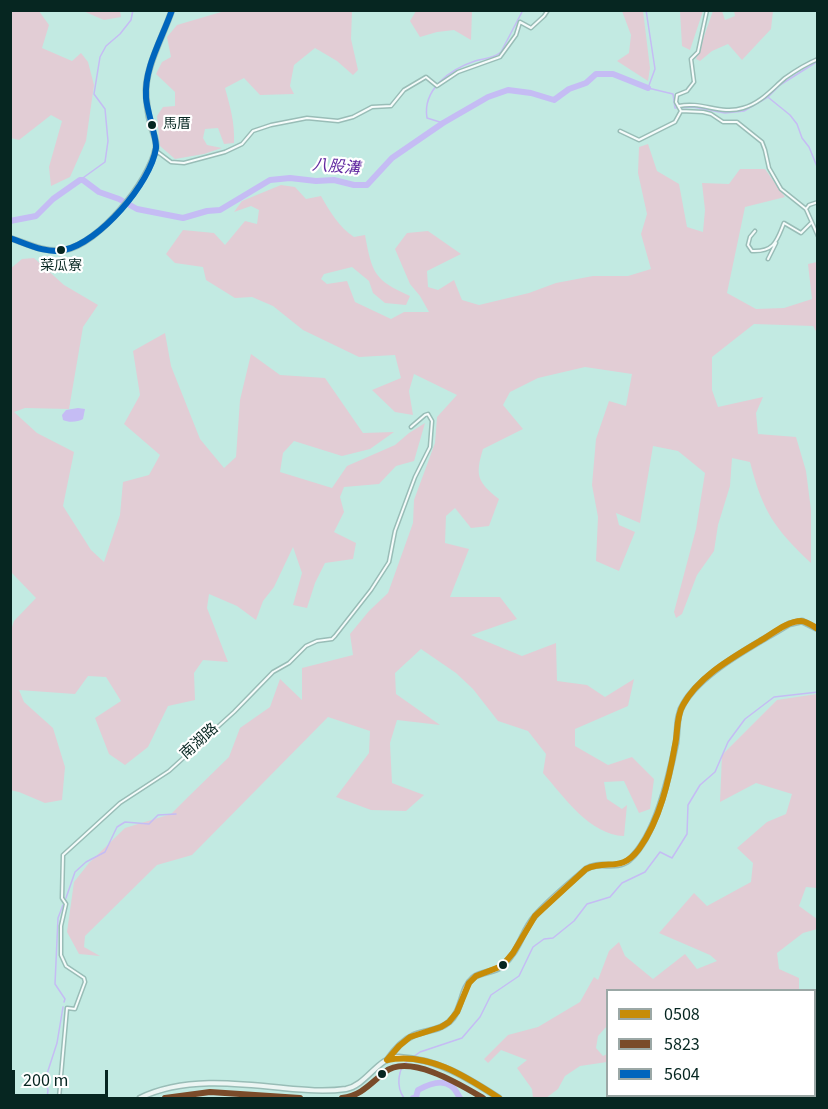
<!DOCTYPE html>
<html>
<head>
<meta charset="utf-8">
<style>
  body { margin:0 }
  #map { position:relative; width:828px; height:1109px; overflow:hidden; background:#c2eae2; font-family:"Source Sans 3",sans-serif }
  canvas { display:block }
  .frame { position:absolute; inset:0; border:12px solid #062621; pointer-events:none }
  .legend { position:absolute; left:606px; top:989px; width:210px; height:108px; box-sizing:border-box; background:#fff; border:2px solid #9ba8a6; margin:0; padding:8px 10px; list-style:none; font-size:18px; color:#062621 }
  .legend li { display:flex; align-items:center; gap:12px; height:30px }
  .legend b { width:30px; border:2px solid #9ba8a6 }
  .scale { position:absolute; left:12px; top:1070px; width:96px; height:27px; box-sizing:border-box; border:3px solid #062621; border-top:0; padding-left:8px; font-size:18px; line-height:21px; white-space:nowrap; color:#062621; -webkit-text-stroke:4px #fff; paint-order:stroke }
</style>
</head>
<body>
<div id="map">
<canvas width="828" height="1109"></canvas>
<div class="frame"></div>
<ul class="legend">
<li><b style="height:8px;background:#c78c07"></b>0508</li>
<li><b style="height:8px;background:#7a4b2a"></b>5823</li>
<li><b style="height:8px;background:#0065bd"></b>5604</li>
</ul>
<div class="scale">200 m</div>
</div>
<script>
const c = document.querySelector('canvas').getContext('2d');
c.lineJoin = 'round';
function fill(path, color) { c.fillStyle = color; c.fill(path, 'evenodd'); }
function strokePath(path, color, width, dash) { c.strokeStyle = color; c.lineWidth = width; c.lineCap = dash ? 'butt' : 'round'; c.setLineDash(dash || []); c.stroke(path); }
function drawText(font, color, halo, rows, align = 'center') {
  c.font = font + ' "Source Sans 3","Noto Sans TC",sans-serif'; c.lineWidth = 4.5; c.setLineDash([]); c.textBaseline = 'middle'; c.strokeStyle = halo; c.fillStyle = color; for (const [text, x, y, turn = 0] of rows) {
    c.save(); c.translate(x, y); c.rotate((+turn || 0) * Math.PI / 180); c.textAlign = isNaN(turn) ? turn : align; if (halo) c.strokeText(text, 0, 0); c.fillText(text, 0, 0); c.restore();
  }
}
fill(new Path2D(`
  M11 10 39 11 49 25 42 48 72 61 81 53 88 62 94 85 86 141 70 177 51 186 49 167 62 121 51 115 19 140 11 138Z
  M228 10 352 11 351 39 358 70 353 75 337 61 315 48 294 65 290 86 294 94 260 95 244 78 225 88C230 106 235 123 234 143L224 144 218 128 205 129 203 138 207 145 222 148 204 154 175 159 160 146 157 116 163 107 175 106V92L156 74 162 62 171 57 167 37 177 25Z
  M83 11H120L121 17 104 20Z
  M416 11H472L471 40 454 30 437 32 420 37 410 21Z
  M622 11H643L650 68 648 81 617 61 629 53 631 35Z
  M680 11H703L690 50 682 46Z
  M713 11H722L725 20 735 16 734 11H773L771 29 742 60 728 44 712 51 700 61 696 59Z
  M648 144 657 171 679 184 687 227 703 232 705 210 702 183 729 184 740 169H765L785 197 745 207 727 293 756 309 784 308 812 299 808 264 817 262V333L813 326 754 324 712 357V390L718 407 763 397 756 413 758 434 796 437 806 471 811 510V563C774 528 763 512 750 462L732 458 730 486 718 525 714 551 697 575 682 614 676 618 674 612 696 529 705 473 678 451 653 446 640 523 616 513 619 525 635 532 619 571 596 561 598 517 592 485 596 439 609 401 626 406 632 374 585 367 538 378 510 392 503 405 523 429 483 449C475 475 477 482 499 499L489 526 471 528 455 508 446 516 445 543 469 549 450 597H500L517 619 471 635 522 656 556 643 557 681 587 685 605 697 634 679 628 706 575 729V746L608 765 632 757 654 779 650 809 639 813 624 781 604 782 607 799 622 809 627 805 624 836C590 835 564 797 543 773L546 754 528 731 498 721 473 689 456 673 421 649 395 673 396 694 440 725 397 720 390 743 392 783 424 795 406 811 371 810 336 797 369 753 370 731 328 717 192 855 157 865 85 936 84 947 100 956 79 954 67 932 74 882 89 863 125 828 171 814 187 798 229 757 240 728 270 707 280 679 302 700V668L353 655 350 634 369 611 388 593 413 523 414 500 435 443 437 417 457 395 414 374 409 391 413 415 395 412 372 390 401 378 395 355 359 357 303 330 273 306 252 297 235 298 206 280 203 267 175 263 166 254 183 230 214 233 225 245 245 221 257 224 259 210 251 206 234 212 242 201 281 185 295 187 306 199 321 196C330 212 339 227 354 237L365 235C372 273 374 280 410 296L406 305 385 303 373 293 369 281 352 267 324 274 321 279 327 284 347 281 355 302 391 319 404 312H429L420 296 410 284 395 249 407 233 428 231 461 254 427 271 428 287 438 290 454 280 462 300 479 305 529 293 556 283 593 276H628L651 269 641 234 647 214 638 173 639 147Z
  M34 258 64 285 98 305 83 327 69 409 25 408 14 412 37 433 74 452 63 506 91 550 104 562 120 515 123 482 149 475 160 455 124 424 140 395 133 351 165 333 171 366 200 439 224 468 236 457 240 400 251 354 280 375 325 378 363 433 394 432 370 449 342 456 294 441 283 453 280 472 332 488 347 466 395 445 409 433 425 423 414 461 396 466 379 484 344 487 340 497 344 512 334 532 356 543 353 559 325 563 315 583 307 608 293 605 302 573 293 547 274 587 263 601 256 620 237 606 209 594 207 608 228 662 203 660 194 673 195 700 168 706 148 747 125 765 109 754 95 718 121 701 106 677 88 676 75 694 19 690 24 702 53 728 65 767 62 800 45 803 19 792 10 790 11 630 14 621 36 598 11 572 10 269 22 259Z
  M817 694V888L806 887 799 906 817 919V929L803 933 777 953 779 969 799 978V990H608L607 1026 598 1036 596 1048 603 1056 607 1054V1062L580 1066 565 1076 558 1089 546 1098H533L532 1089 517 1068 527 1060 501 1050 488 1063 484 1059 508 1035 538 1027 580 1002 594 977 598 980 609 951 619 942 625 956 653 979 685 954 697 969 717 961 710 955 659 933 694 893 707 906 751 882 753 863 737 848 767 822 786 814 792 794 756 783 720 802 722 755 777 700Z`), '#e2cdd5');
fill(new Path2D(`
  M78 408 85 409 83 419C78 422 69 423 63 420L62 415 66 410Z`), '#c5bcf4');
strokePath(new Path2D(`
  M646 10 655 69 648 88 673 94 675 108 693 107 725 113 744 111 768 97 780 85 818 61
  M769 98 790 115 797 124 802 138 809 147 818 169
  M443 123 427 118C422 89 451 69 475 61 484 58 493 59 501 52L523 10
  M80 180 105 162 108 141 105 109 94 94 100 57 106 46 120 34 131 20 133 10
  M66 898 75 872 86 862 105 852 117 827 125 822 149 824 158 815 176 814
  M63 905 58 918 55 984 65 999 64 1002
  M413 1057 420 1052 462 1038 480 1017 491 995 519 976 533 947 544 939 553 938 574 921 587 904 610 897 622 883 645 872 660 852 672 858 687 834 688 805 700 785 715 772 728 742 745 719 774 697 818 692
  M47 1098 48 1090 45 1080 57 1043 63 1007
  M404 1098C396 1087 397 1068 409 1060`), '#c5bcf4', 1.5);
strokePath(new Path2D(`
  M10 221 36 216 53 199 80 180H83L99 192 119 199 137 209 183 218 207 211 220 210 270 180 290 178 316 181 334 180 354 185H367L392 158 443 123 488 97 508 90 531 93 554 100 569 89 586 83 596 74H613L648 88
  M413 1098 416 1097 418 1090C427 1085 442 1079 451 1086 455 1088 458 1095 460 1098`), '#c5bcf4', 6);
const street = new Path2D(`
  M679 106C701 101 721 115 743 108 761 103 772 89 785 78 795 71 806 64 818 59
  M681 111 703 112 711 114 723 122H737L762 142 765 150 769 168 781 189 806 209 818 236
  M620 131 639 140 675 122 681 111 676 102 677 95 687 91 694 82 691 59 698 52 707 10
  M155 150 171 162 184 163 225 152 242 144 253 131 271 125 307 118 338 121 353 117 372 107 391 106 404 90 426 77 437 86 458 72 500 57 516 35 520 22 531 28 544 16 548 10
  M806 209 809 205 818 202
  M755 231 750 237 748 245 752 251C775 252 777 240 784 223L801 233 811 223
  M768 259 776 243
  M59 1098 67 1008 75 1009 85 982 84 978 66 966 61 955V926L66 904 62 898 63 855 120 803 169 771 234 712 273 672 289 663 306 646 317 641 332 639 335 636 371 590 389 562 395 531 415 477 430 447 432 421 428 414 425 415 411 427`);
const secondary = new Path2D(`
  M10 238C28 244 45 253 64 250 99 244 149 182 156 148 157 139 153 134 151 126 148 114 146 101 146 89 147 64 164 34 172 10
  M387 1060C394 1050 403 1040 414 1035 426 1030 439 1031 449 1022 463 1010 460 989 473 978 481 971 494 973 502 966 521 949 521 932 535 916 550 899 569 884 586 869 600 860 615 871 629 860 656 836 669 777 676 743 678 729 676 715 684 703 704 670 757 644 789 624L802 621 818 629
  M814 1065 818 1064
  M140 1098C183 1077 236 1083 283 1088 304 1090 325 1092 346 1089 367 1085 378 1056 399 1057 438 1059 468 1078 499 1098
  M635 1098 672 1096`);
strokePath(street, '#99bdb7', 5);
strokePath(secondary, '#99bdb7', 7);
strokePath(street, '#f6fcfb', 2);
strokePath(secondary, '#ecf5f3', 4);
strokePath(new Path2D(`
  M387 1060 399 1046 410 1037 441 1027 449 1022 457 1012 469 983 476 976 502 966 513 953 535 916 586 869C608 859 621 873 639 849 660 820 669 780 675 745 678 732 676 717 683 705 699 676 732 658 760 641 771 635 787 621 801 621 806 621 813 626 818 629
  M387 1060C429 1052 465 1076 499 1098`), '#c78c07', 6);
strokePath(new Path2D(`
  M165 1098 210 1092 300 1098
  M342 1098C361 1096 371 1083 385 1072 409 1053 461 1085 483 1098`), '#7a4b2a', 6);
strokePath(new Path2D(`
  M10 238C27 244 46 254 64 250 99 243 151 183 156 148 157 139 147 111 146 98 144 67 162 39 172 10`), '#0065bd', 6);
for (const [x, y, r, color] of [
  [152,125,5,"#062621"],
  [61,250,5,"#062621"],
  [503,965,5,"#062621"],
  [382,1074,5,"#062621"]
]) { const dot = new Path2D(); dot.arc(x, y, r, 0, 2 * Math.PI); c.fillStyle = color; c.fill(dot); strokePath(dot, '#fff', 2); }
drawText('14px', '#062621', '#fff', [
  ["馬厝",163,125],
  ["菜瓜寮",61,267,"center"]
], 'left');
drawText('15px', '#062621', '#fff', [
  ["南湖路",200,742,-42]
]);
drawText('italic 16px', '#622ba1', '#fff', [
  ["八股溝",336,168,5]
]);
</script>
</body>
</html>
